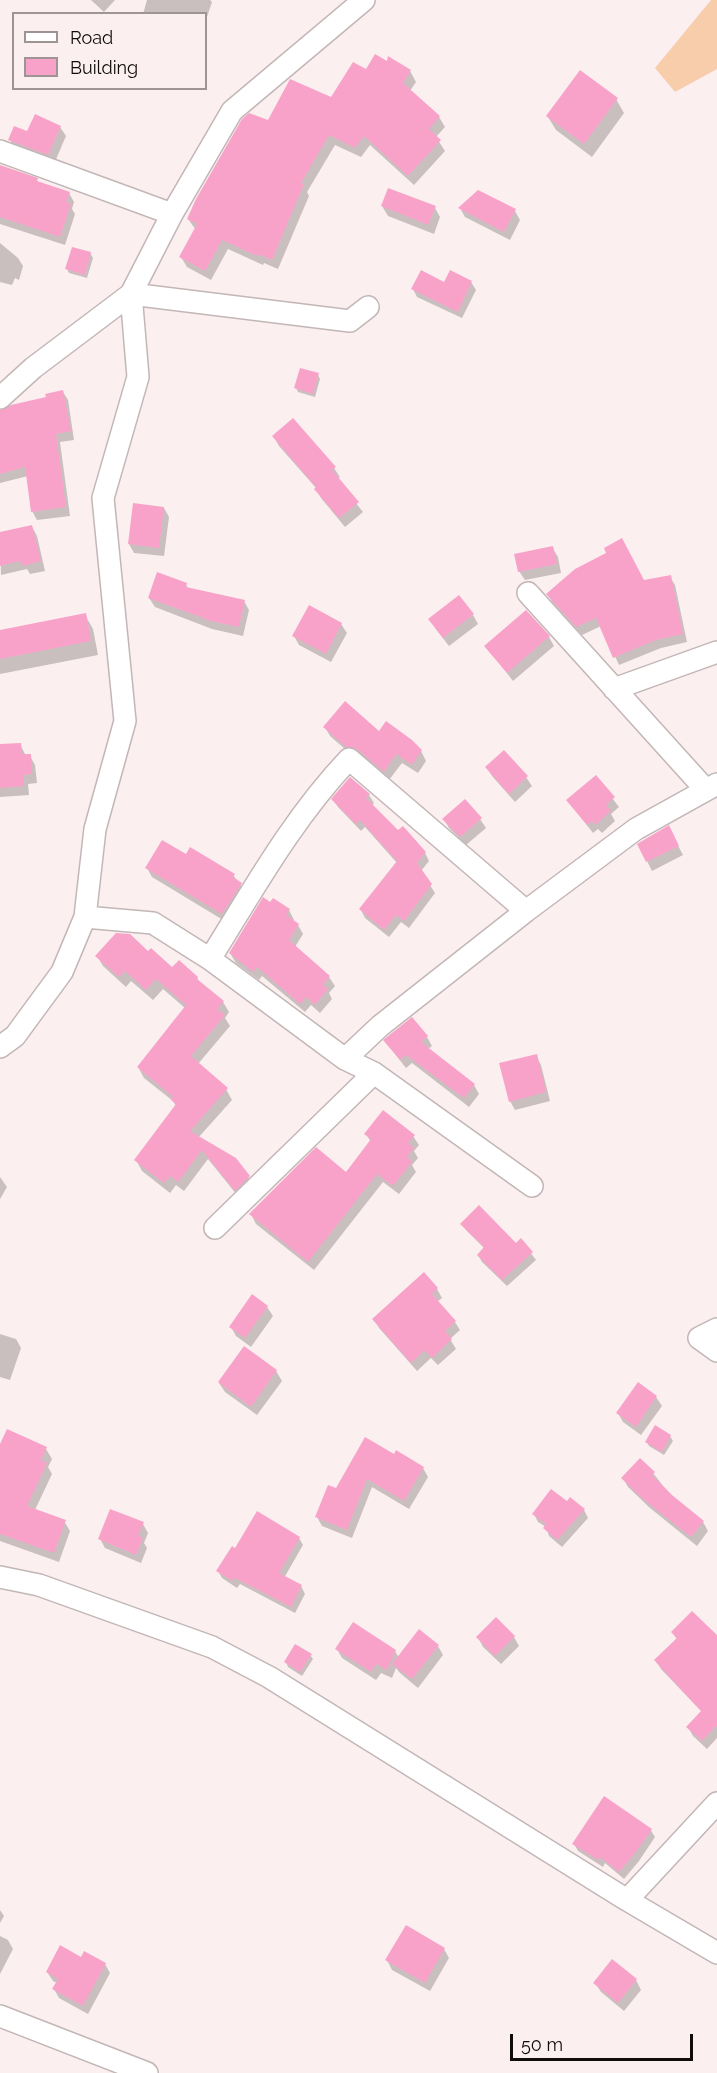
<!DOCTYPE html>
<html>
<head>
<meta charset="utf-8">
<style>
  body { margin:0 }
  #map { position:relative; width:717px; height:2073px; overflow:hidden; background:#fcefef; font-family:Raleway,sans-serif }
  canvas { display:block }
  .legend { position:absolute; left:12px; top:12px; width:195px; height:78px; box-sizing:border-box; background:#fcefef; border:2px solid #9e9494; margin:0; padding:8px 10px; list-style:none; font-size:18px; color:#100c0c }
  .legend li { display:flex; align-items:center; gap:12px; height:30px }
  .legend b { width:30px; border:2px solid #9e9494 }
  .scale { position:absolute; left:510px; top:2034px; width:183px; height:27px; box-sizing:border-box; border:3px solid #100c0c; border-top:0; padding-left:8px; font-size:18px; line-height:21px; white-space:nowrap; color:#100c0c; -webkit-text-stroke:4px #fcefef; paint-order:stroke }
</style>
</head>
<body>
<div id="map">
<canvas width="717" height="2073"></canvas>
<ul class="legend">
<li><b style="height:8px;background:#fff"></b>Road</li>
<li><b style="height:16px;background:#f9a2c9"></b>Building</li>
</ul>
<div class="scale">50 m</div>
</div>
<script>
const c = document.querySelector('canvas').getContext('2d');
c.lineJoin = 'round';
function fill(path, color) { c.fillStyle = color; c.fill(path, 'evenodd'); }
function strokePath(path, color, width, dash) { c.strokeStyle = color; c.lineWidth = width; c.lineCap = dash ? 'butt' : 'round'; c.setLineDash(dash || []); c.stroke(path); }
fill(new Path2D(`
  M711 0H717V69L675 92 655 68Z`), '#f7cdac');
fill(new Path2D(`
  M91 0H115L104 12Z
  M147 0H210L212 2 206 20V14H143Z
  M388 64 410 71 416 82 410 91 439 117 445 127 436 137 445 151 414 185 370 145 361 157 335 145 307 192 309 196 278 269 264 263 263 265 228 249 211 280 187 267 181 257 196 230 188 219 269 122 332 99 366 71Z
  M616 99 624 113 592 157 556 130 548 117Z
  M60 127 66 136 54 164 15 149 10 140 28 133Z
  M0 166 37 180 39 183 69 193 74 202 72 209 75 214 65 245 0 224Z
  M382 206 435 208 440 217 434 234 388 216Z
  M460 208 515 211 520 220 510 240 465 217Z
  M0 243 18 258 23 266 19 280 15 278 12 285 0 282Z
  M90 253 93 258 87 278 69 273 67 269Z
  M471 282 476 290 462 318 417 297 413 289Z
  M318 375 320 379 315 397 298 392 296 388Z
  M63 392 68 400 74 440 60 442 70 516 37 520 32 511 28 476 0 483V412L47 399Z
  M274 437 334 468 340 477 337 479 363 512 345 527 321 498 316 488 279 446Z
  M164 508 169 517 164 556 134 553 129 544Z
  M32 527 37 536 45 571 30 574 27 569 1 575 0 534Z
  M552 547 558 557 561 573 525 580 519 571Z
  M670 577 675 585 687 642 661 648 619 665 601 626 582 635 552 602 548 594Z
  M186 585 189 590 244 601 249 610 243 636 212 629 155 607 149 598Z
  M310 607 341 624 347 633 331 662 299 645 294 636Z
  M526 612 549 637 554 646 513 681 486 646Z
  M85 615 93 629 98 655 0 674V632Z
  M473 615 478 624 449 646 435 628Z
  M325 727 380 733 421 751 426 761 418 773 402 763 389 780 353 756 330 736Z
  M20 744 26 756H30L35 765 37 783 28 784 29 795 0 797V746Z
  M487 767 526 777 532 786 515 802 492 776Z
  M596 777 619 807 611 814 615 821 602 833 598 829 593 833 568 801Z
  M350 779 369 795 374 803 372 806 398 832 425 853 429 861 421 871 435 893 409 928 401 922 389 937 365 918 361 910 397 863 365 827 361 831 338 807 333 799Z
  M444 819H480L486 828 466 845 449 828Z
  M673 836 683 855 652 871 639 845Z
  M147 868 233 875 246 893 228 923 152 877Z
  M289 910 294 920 293 921 298 925 303 934 295 947 329 977 335 986 329 993 332 999 320 1013 311 1005 305 1012 262 976 259 980 236 963 230 953Z
  M149 953 173 969 197 978 200 983 223 1002 229 1012 225 1018 230 1026 198 1064 226 1089 232 1100 198 1138 248 1177 254 1188 241 1200 208 1159 184 1191 176 1185 170 1193 142 1171 136 1160 176 1106 173 1101 144 1078 138 1067 185 1008 163 989 153 1000 131 981 126 987 103 966 97 956Z
  M427 1037 432 1046 428 1049 474 1085 479 1094 469 1107 412 1063 406 1068 385 1041Z
  M536 1056 541 1065 550 1101 515 1110 510 1101Z
  M366 1134 413 1136 419 1145 414 1151 418 1158 412 1165 416 1172 399 1194 383 1182 314 1270 256 1224 251 1214 346 1175 371 1142Z
  M0 1177 7 1187 0 1199Z
  M462 1224 516 1245 521 1240 536 1260 507 1286 482 1262 478 1255 485 1249 466 1230Z
  M437 1289 442 1298 437 1302 455 1322 460 1330 450 1339 456 1349 438 1365 431 1358 417 1371 379 1328 374 1319Z
  M267 1307 273 1316 251 1347 236 1336 231 1327Z
  M0 1334 16 1339 21 1348 10 1380 0 1377Z
  M245 1348 276 1371 282 1381 257 1415 225 1392 219 1383Z
  M638 1384 656 1397 662 1406 641 1435 623 1422 618 1413Z
  M656 1427 670 1436 673 1441 664 1455 649 1446 647 1442Z
  M0 1447 46 1449 52 1459 48 1467 52 1474 35 1510 64 1521 70 1531 59 1562 0 1541Z
  M394 1456 423 1468 428 1477 409 1509 372 1487 352 1538 322 1526 317 1517 336 1490Z
  M653 1473 671 1496 703 1522 708 1531 697 1546 650 1508 628 1487 623 1478Z
  M567 1503 584 1510 588 1518 562 1547 549 1536 546 1527 538 1522 534 1514Z
  M143 1524 148 1533 144 1543 147 1548 141 1563 105 1548 100 1539Z
  M299 1538 303 1545 284 1578 301 1586 305 1594 295 1613 240 1584 237 1588 222 1578 218 1571 235 1550Z
  M673 1633 717 1637V1738L707 1749 693 1736 688 1727 702 1712 661 1669 656 1661 677 1640Z
  M478 1637H514L519 1646 501 1664 483 1647Z
  M438 1646 443 1655 418 1688 400 1673 396 1668 392 1678 381 1673 376 1680 342 1658 337 1649 395 1651 399 1658Z
  M310 1655 313 1659 302 1676 288 1667 286 1662Z
  M650 1829 655 1837 639 1861 624 1879 605 1863 603 1867 578 1851 574 1844Z
  M0 1910 4 1916 0 1923Z
  M0 1936 8 1940 13 1949 0 1974Z
  M444 1949 449 1958 430 1991 392 1970 387 1960Z
  M81 1959 105 1964 110 1973 88 2014 59 1998 54 1989 57 1983 53 1981 47 1972Z
  M636 1980 641 1990 624 2011 601 1992 595 1983Z`), '#0003');
fill(new Path2D(`
  M375 54 387 61 388 56 411 70 403 83 440 116 429 129 441 140 408 176 364 136 355 148 329 135 301 183 304 184 272 260 258 254 257 256 222 240 205 271 179 257 197 224 187 219 196 199 242 119 249 113 268 120 290 79 331 97 353 62 366 69Z
  M580 70 618 98 584 144 546 116Z
  M35 114 61 126 48 155 8 140 14 126 27 131Z
  M0 165 38 178 37 181 70 192 66 202 71 204 60 237 0 217Z
  M388 188 436 206 428 225 381 206Z
  M478 190 516 209 504 232 458 208Z
  M72 247 91 252 85 275 65 269Z
  M421 270 444 282 450 270 472 281 458 312 411 289Z
  M300 368 319 373 313 394 294 388Z
  M63 390 71 431 56 434 66 507 31 512 25 467 0 474V410L11 405 46 397 45 394Z
  M293 418 336 467 332 470 359 502 339 518 314 489 316 487 272 436Z
  M133 503 164 507 159 548 128 544Z
  M32 525 41 561 23 566 20 561 0 566V532Z
  M622 538 644 580 671 575 683 634 656 640 613 658 596 618 576 627 546 594 575 569 606 553 604 548Z
  M553 546 557 564 518 572 514 554Z
  M157 572 187 583 186 587 245 600 239 627 206 620V619L148 598Z
  M459 595 474 614 443 638 428 619Z
  M309 605 342 623 326 654 292 636Z
  M526 610 550 636 507 673 484 646Z
  M86 613 91 641 0 659V630Z
  M345 701 379 731 386 721 412 740 422 750 412 765 396 754 384 772 357 749 346 747 323 727Z
  M21 743 22 754H31L32 774 24 775V786L0 788V744Z
  M504 750 528 776 509 794 485 767Z
  M596 775 615 797 606 805 611 811 595 825 592 821 587 825 566 800Z
  M350 777 370 794 366 798 398 830 403 826 426 852 417 863 432 884 404 921 396 915 384 930 359 909 397 861 360 820 356 824 331 799Z
  M465 799 482 818 460 837 442 819Z
  M669 825 679 846 646 862 637 844Z
  M162 840 186 854 190 847 235 874 233 877 242 883 222 914 145 868Z
  M263 897 270 902 273 898 290 909 286 915 299 924 289 940 330 976 323 985 328 989 315 1005 306 997 300 1004 257 967 253 972 229 953Z
  M116 933 130 934 148 951 151 948 172 967 179 960 198 977 197 979 224 1001 217 1009 225 1015 191 1056 228 1088 190 1131 236 1158 250 1176 235 1191 202 1150 178 1182 170 1176 164 1183 134 1160 176 1104 171 1100 173 1097 137 1067 186 1005 156 979 146 990 125 971 119 977 95 956Z
  M412 1017 428 1036 421 1042 475 1084 464 1098 406 1055 400 1060 383 1040Z
  M537 1054 546 1092 509 1102 499 1063Z
  M383 1110 415 1135 408 1143 414 1148 407 1157 412 1162 393 1186 377 1174 308 1262 249 1214 316 1147 346 1172 371 1139 364 1134Z
  M479 1205 516 1243 521 1238 533 1252 502 1280 477 1255 484 1247 460 1224Z
  M424 1272 438 1288 432 1294 456 1321 445 1331 452 1339 432 1358 425 1350 411 1363 372 1319Z
  M252 1294 268 1306 245 1338 229 1327Z
  M244 1346 277 1370 251 1407 218 1382Z
  M638 1382 657 1396 636 1427 616 1413Z
  M655 1425 671 1435 662 1452 645 1442Z
  M7 1429 47 1447 41 1460 47 1463 27 1506 66 1520 54 1553 0 1534V1444Z
  M365 1437 394 1454 396 1450 424 1467 404 1501 367 1479 347 1530 315 1517 328 1485 336 1488Z
  M640 1458 655 1472 652 1475 672 1495 704 1521 691 1537 643 1499 621 1478Z
  M551 1489 567 1501 570 1497 585 1509 557 1540 543 1528 546 1524 532 1514Z
  M110 1509 144 1522 138 1536 143 1538 136 1555 98 1539Z
  M257 1511 300 1537 279 1573 302 1585 291 1607 235 1578 233 1581 216 1571 232 1546 235 1548Z
  M692 1611 717 1635V1727L716 1726 702 1741 686 1727 701 1711 654 1660 677 1638 671 1632Z
  M496 1617 515 1636 495 1656 476 1637Z
  M353 1622 396 1650 387 1670 376 1664 371 1672 335 1649Z
  M419 1629 439 1645 412 1679 392 1664Z
  M295 1644 312 1654 300 1672 284 1662Z
  M604 1796 652 1829 635 1853 619 1872 600 1857 598 1860 572 1844Z
  M406 1925 445 1948 425 1983 385 1960Z
  M60 1945 81 1957 84 1951 106 1963 83 2006 52 1989 58 1979 46 1972Z
  M612 1959 637 1979 618 2003 593 1983Z`), '#f9a2c9');
const minor = new Path2D(`
  M0 151 172 214
  M0 398 33 368 131 294 172 214 232 111 364 0
  M528 593 706 790
  M614 689 717 652
  M85 917 153 923 210 959 345 1059 374 1073 532 1186
  M210 959C253 890 293 818 349 759L526 911
  M0 1047 15 1036 62 972 85 917 95 829 125 721 103 498 138 377 131 294 350 321 368 307
  M345 1059 380 1026 526 911 636 829 717 784
  M215 1228 374 1073
  M717 1329 699 1338 717 1351
  M0 1577 39 1585 212 1647 269 1677 627 1900 717 1953
  M627 1900 717 1803
  M0 2016 147 2073`);
strokePath(minor, '#c3b6b7', 24);
strokePath(minor, '#fff', 21);
</script>
</body>
</html>
